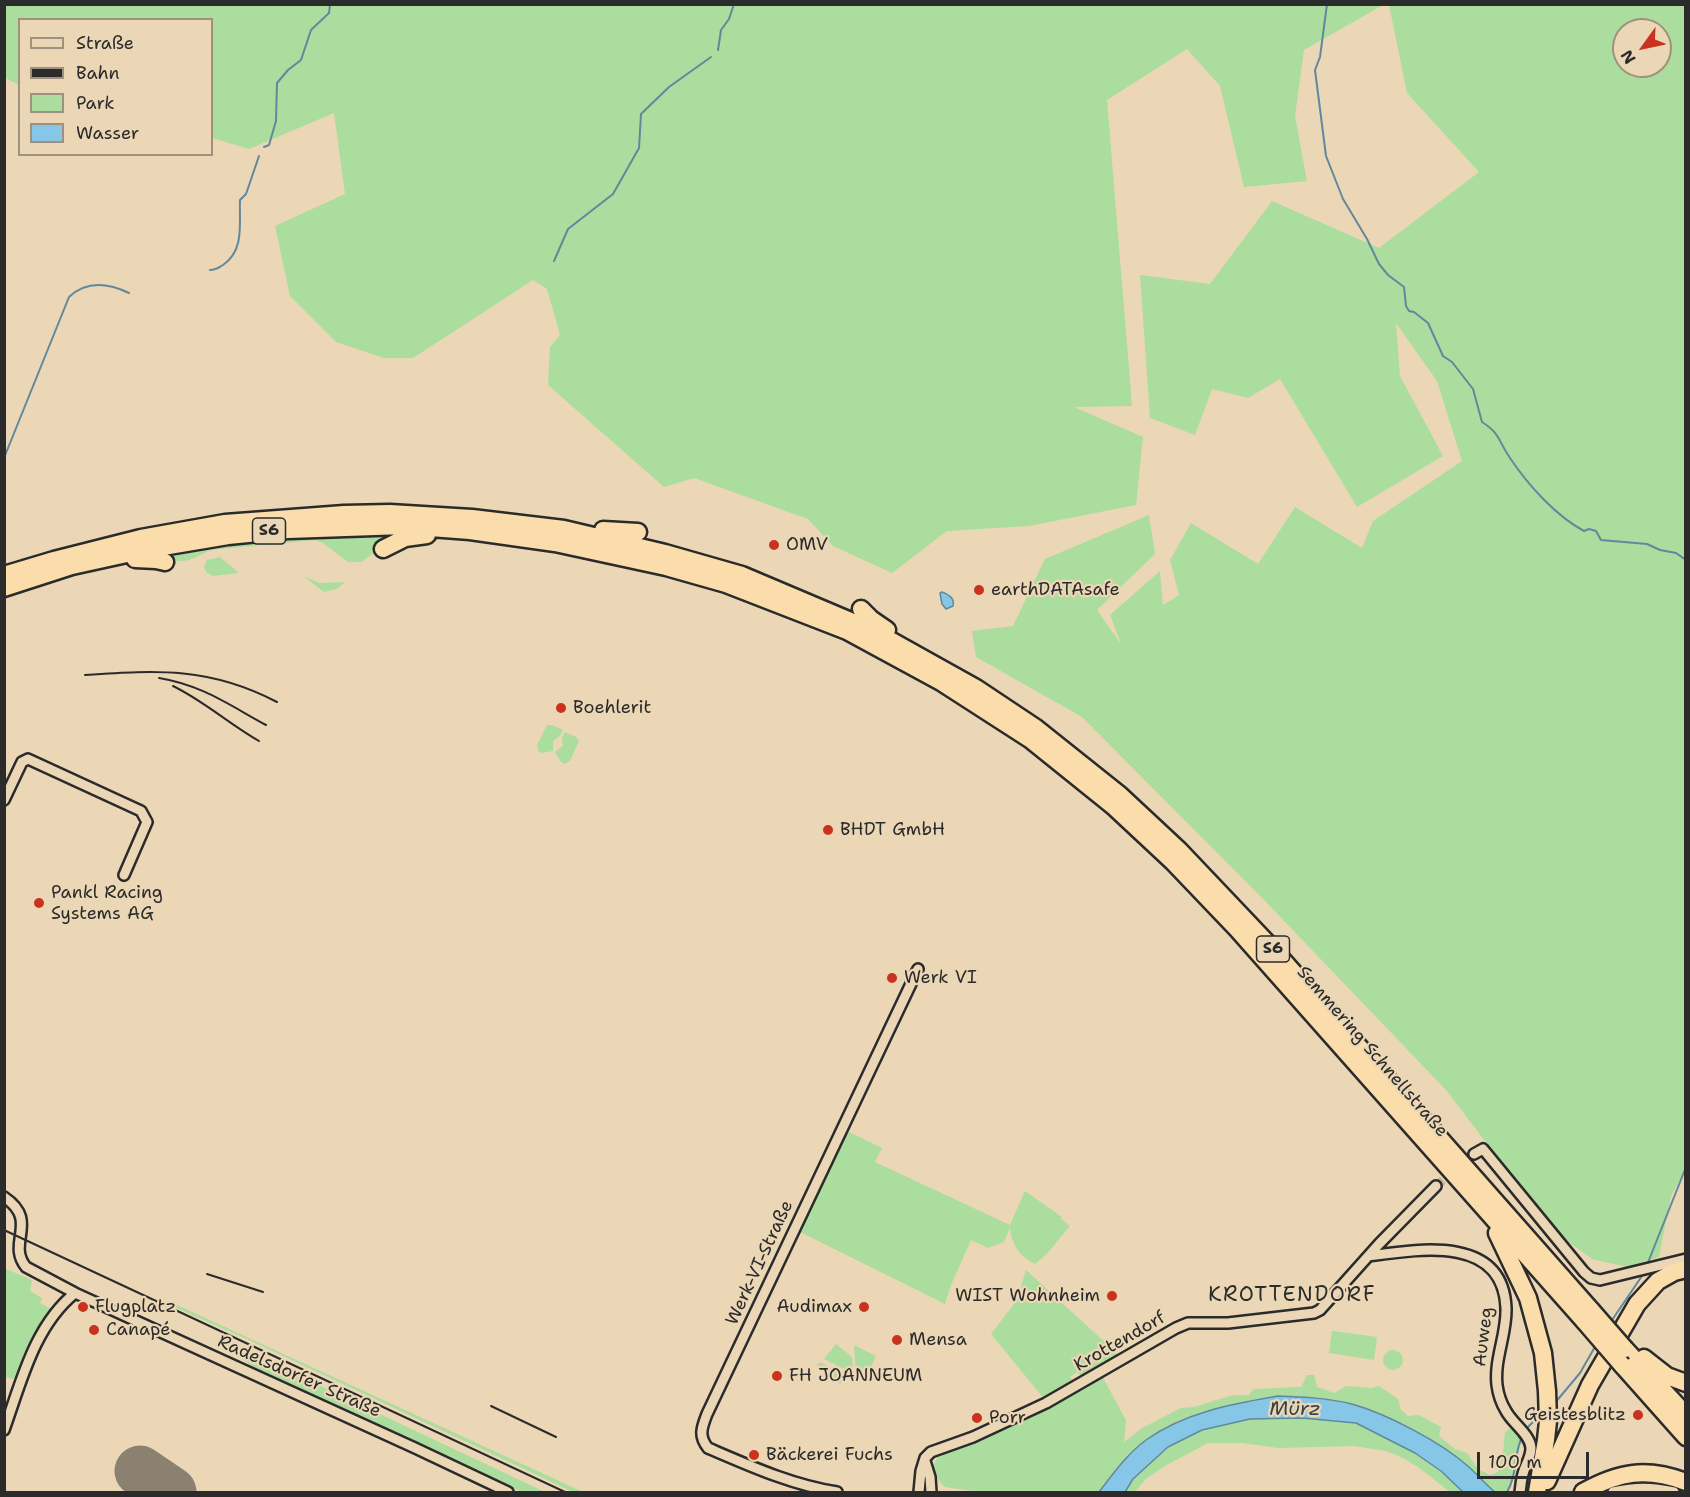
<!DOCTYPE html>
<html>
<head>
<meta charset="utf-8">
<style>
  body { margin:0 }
  #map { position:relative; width:1690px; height:1497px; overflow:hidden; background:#ebd7b5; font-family:"Shantell Sans",sans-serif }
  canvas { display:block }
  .frame { position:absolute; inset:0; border:6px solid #2b2b2b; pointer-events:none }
  .legend { position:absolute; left:18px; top:18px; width:195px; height:138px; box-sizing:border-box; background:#ebd7b5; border:2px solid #9e927e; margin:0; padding:8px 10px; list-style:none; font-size:18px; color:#2b2b2b }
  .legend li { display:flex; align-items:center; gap:12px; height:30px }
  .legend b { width:30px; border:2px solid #9e927e }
  .north { position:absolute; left:1612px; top:18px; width:60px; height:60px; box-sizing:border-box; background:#ebd7b5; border:2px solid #9e927e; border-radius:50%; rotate:237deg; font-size:16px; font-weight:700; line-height:24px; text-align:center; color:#2b2b2b }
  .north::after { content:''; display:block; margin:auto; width:21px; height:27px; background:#c8321e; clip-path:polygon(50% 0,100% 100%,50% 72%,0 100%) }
  .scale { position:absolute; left:1477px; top:1452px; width:112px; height:27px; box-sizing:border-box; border:3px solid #2b2b2b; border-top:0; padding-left:8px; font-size:18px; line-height:21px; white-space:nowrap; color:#2b2b2b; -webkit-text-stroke:4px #ebd7b5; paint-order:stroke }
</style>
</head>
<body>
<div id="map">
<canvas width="1690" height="1497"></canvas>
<div class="frame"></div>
<ul class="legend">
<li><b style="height:8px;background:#ebd7b5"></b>Straße</li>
<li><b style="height:8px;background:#2b2b2b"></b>Bahn</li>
<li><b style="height:16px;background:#abdd9e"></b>Park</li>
<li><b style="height:16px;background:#86c6e7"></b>Wasser</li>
</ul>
<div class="north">N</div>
<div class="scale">100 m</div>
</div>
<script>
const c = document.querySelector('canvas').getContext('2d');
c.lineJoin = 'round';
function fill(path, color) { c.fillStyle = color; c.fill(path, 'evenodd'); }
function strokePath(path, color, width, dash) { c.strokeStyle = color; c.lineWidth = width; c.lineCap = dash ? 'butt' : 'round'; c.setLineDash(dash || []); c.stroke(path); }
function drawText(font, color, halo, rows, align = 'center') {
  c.font = font + ' "Shantell Sans",sans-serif'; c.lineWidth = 4.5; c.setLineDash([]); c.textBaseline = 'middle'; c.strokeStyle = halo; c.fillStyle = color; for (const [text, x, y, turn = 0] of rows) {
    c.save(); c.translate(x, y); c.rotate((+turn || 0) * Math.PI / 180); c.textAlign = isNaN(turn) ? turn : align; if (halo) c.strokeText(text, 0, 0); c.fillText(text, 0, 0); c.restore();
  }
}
fill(new Path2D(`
  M5 4H1383V5L1304 50 1295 116 1307 181 1244 187 1220 86 1187 49 1107 100 1132 406 1074 407 1143 437 1136 505 1029 526 947 531 892 573 833 546 808 519 694 478 664 487 548 385 550 347 560 335 547 289 533 280 413 358H384L336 342 290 296 275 226 345 194 334 113 249 149 212 138V20H20L19 85 5 78Z
  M1389 5H1685L1686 1168 1671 1196 1659 1257 1627 1267 1592 1259 1567 1241 1498 1158 1446 1090 1267 903 1082 717 976 657 972 631 1013 626 1045 559 1149 515 1155 554 1097 610 1121 644 1110 615 1160 571 1163 605 1179 595 1170 560 1191 523 1258 564 1295 507 1362 548 1373 521 1462 461 1437 381 1396 323 1400 376 1443 456 1357 507 1280 379 1248 398 1212 389 1195 435 1150 418 1140 275 1210 284 1272 201 1379 248 1479 172 1407 93ZM1624 30H1660V66H1624Z
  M401 535 377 550 362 562H348L323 543 315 540 210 550C193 559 181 567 164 555 244 542 321 537 401 535Z
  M220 557 239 573 213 576 207 573 204 567 207 560Z
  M303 576 320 583 345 582 337 589 324 592Z
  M547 725H552L563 730 560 736 553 741V751L542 753 538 751 537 745Z
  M565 732 576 737 579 741 570 761 565 764 561 762 555 752 563 746 562 738Z
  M847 1131 882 1148 875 1162 1010 1225 1025 1191 1062 1217 1061 1219 1070 1226 1046 1255 1035 1264C1019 1256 1011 1244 1010 1227L1004 1242 988 1248 971 1240 951 1285 945 1304 798 1231Z
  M4 1268 32 1280 30 1291 42 1298 40 1303 53 1310C35 1326 27 1355 17 1376L12 1379 5 1377Z
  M1026 1270 1119 1355 1083 1378 1077 1372 1070 1377 1075 1382 1045 1400 991 1334 1017 1300Z
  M175 1304 583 1492H573L249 1340 174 1307Z
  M1332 1331 1377 1337 1374 1360 1329 1353Z
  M836 1344 852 1357 853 1369 850 1372 824 1359Z
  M854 1345 876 1356 865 1380 856 1376Z
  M1383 1360a10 10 0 1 1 20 0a10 10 0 1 1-20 0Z
  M244 1350 545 1492H522L269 1377 240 1358Z
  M820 1362 846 1376 840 1384 817 1366Z
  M1307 1375H1314L1317 1387 1334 1393 1346 1386 1372 1388 1379 1386 1398 1399 1401 1410 1408 1416 1419 1415 1441 1427 1439 1436 1455 1449 1467 1453 1478 1469 1490 1475 1498 1472 1503 1453 1505 1432 1516 1424 1523 1433C1514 1452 1518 1474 1507 1492H1495C1443 1442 1378 1402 1304 1397 1295 1397 1285 1395 1277 1396 1262 1398 1247 1401 1232 1405 1169 1418 1137 1441 1099 1492 1048 1492 996 1496 945 1487 918 1459 945 1452 970 1445L972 1443V1439L1022 1415 1027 1417 1033 1415 1034 1411 1054 1405 1102 1376 1126 1420 1124 1442 1142 1428 1181 1408 1194 1407 1233 1395H1249L1253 1389 1301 1387Z
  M1302 1418 1356 1423 1415 1453 1441 1471 1463 1492H1450L1418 1467 1403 1458 1386 1451 1354 1446 1278 1448 1242 1443H1208L1165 1466 1147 1478 1135 1492H1125C1150 1449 1202 1425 1250 1419 1267 1417 1285 1418 1302 1418Z`), '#abdd9e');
const water = new Path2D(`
  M942 592C949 594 955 599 953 606L946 609 942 604 940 593Z
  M1278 1396C1303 1397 1328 1398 1352 1404 1387 1414 1441 1442 1469 1467 1478 1475 1486 1485 1495 1492H1463L1441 1471 1415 1453 1356 1423 1302 1418 1250 1419 1202 1430 1168 1447 1133 1479 1125 1492H1099C1113 1474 1127 1454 1146 1440 1185 1412 1233 1404 1278 1396Z`);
fill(water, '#86c6e7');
strokePath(water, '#62889c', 1.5);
strokePath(new Path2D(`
  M1327 4 1320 57 1315 70 1326 156 1343 199 1367 239 1379 264 1388 275 1404 287 1406 306 1409 311 1414 312 1428 323 1443 356 1452 362 1473 389 1482 422C1501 434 1498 441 1510 458 1528 485 1556 516 1584 531L1589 529 1596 531 1601 540 1647 544 1660 550 1676 553 1686 560
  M718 50 721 30 729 19 734 4
  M264 147 269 145 276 121 277 83 288 70 301 60 311 30 329 13 330 4
  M554 261 568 229 613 194 639 148 641 114 669 87 711 57
  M210 270C216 270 218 268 223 265 245 250 239 223 240 200L246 194 259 156
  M4 458 69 297C87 280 108 283 129 293
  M1647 1265 1686 1167
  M1610 1323 1644 1273
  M1554 1404 1580 1373 1596 1345
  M1525 1430 1540 1415
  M1507 1492C1518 1474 1513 1453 1523 1435`), '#62889c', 2);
strokePath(new Path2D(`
  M140 1471 171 1492`), '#8b8170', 51);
strokePath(new Path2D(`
  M1436 1186 1474 1154`), '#c5b599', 9, [9, 4.5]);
const street = new Path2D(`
  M4 800 22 762 28 759 141 811 147 822 124 875
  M1474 1154 1483 1149 1584 1272 1591 1278 1600 1280 1686 1259
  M4 1197C40 1221 6 1243 26 1267L75 1293 415 1448 508 1492
  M1369 1256C1419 1249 1503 1235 1506 1308 1507 1334 1494 1359 1497 1385 1498 1393 1501 1403 1506 1411 1512 1423 1530 1434 1531 1448 1531 1458 1525 1465 1523 1474 1521 1480 1521 1487 1520 1492
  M4 1430C21 1383 34 1326 75 1293
  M925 1461 930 1477 931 1492
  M837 1492C792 1485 750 1466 708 1448 698 1436 702 1427 707 1414L918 969
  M919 1492 921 1471 925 1458 931 1452 973 1437 1046 1403 1176 1328 1188 1323H1228L1314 1313 1320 1310 1379 1244 1436 1186
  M1613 1492C1635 1487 1652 1487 1674 1492`);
const highway = new Path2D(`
  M603 530 638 532
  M383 549 405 538 427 535
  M135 559 156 560 165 562
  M4 575 54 560 141 538 225 523 344 514 390 513 472 518 564 529 665 553 742 575 872 630 976 688 1036 728 1120 795 1179 850 1272 948 1591 1310
  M4 588 72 566 145 550 228 536 288 530 404 526 470 531 555 543 666 567 726 584 847 631 941 682 1031 740 1113 806 1173 862 1237 929 1585 1322
  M861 609 871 619 887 630
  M1497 1233 1528 1298 1543 1353 1547 1391 1548 1421 1546 1440 1537 1492
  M1625 1349 1686 1415
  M1644 1358 1667 1376 1686 1383
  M1622 1365 1686 1437
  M1547 1481 1590 1385 1637 1304 1658 1281 1674 1272 1686 1269
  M1583 1492C1619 1472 1646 1467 1686 1482`);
strokePath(street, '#2b2b2b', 14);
strokePath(highway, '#2b2b2b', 21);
strokePath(street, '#ebd7b5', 9);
strokePath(highway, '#faddab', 16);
strokePath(new Path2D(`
  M85 675C158 670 210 667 277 702
  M159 678C202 685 229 705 266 725
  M173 686C204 701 229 724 259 741
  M4 1230 565 1492
  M207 1274 263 1292
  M491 1406 556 1437`), '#2b2b2b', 2);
const highwayBridge = new Path2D(`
  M1591 1310 1625 1349
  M1585 1322 1622 1365`);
strokePath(highwayBridge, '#2b2b2b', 21, []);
strokePath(highwayBridge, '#faddab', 16);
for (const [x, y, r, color] of [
  [774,545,6,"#c8321e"],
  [979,590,6,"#c8321e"],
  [561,708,6,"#c8321e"],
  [828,830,6,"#c8321e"],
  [39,903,6,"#c8321e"],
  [892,978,6,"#c8321e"],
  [1112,1296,6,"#c8321e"],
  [83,1307,6,"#c8321e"],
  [864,1307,6,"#c8321e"],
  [94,1330,6,"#c8321e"],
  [897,1340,6,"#c8321e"],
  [777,1376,6,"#c8321e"],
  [1638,1415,6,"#c8321e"],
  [977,1418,6,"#c8321e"],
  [754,1455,6,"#c8321e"]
]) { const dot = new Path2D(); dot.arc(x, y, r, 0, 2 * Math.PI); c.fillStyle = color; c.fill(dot); strokePath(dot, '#ebd7b5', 2); }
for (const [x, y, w] of [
  [269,531,33],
  [1273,949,33]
]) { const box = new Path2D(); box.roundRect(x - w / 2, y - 13, w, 26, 4.5); c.fillStyle = '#ebd7b5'; c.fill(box); strokePath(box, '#2b2b2b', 1.5); }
drawText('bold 16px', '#2b2b2b', null, [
  ["S6",269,531],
  ["S6",1273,949]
]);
drawText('18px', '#2b2b2b', '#ebd7b5', [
  ["OMV",786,545],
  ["earthDATAsafe",991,590],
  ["Boehlerit",573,708],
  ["BHDT GmbH",840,830],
  ["Pankl Racing",51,893],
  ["Systems AG",51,914],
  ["Werk VI",904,978],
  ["WIST Wohnheim",1100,1296,"right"],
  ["Flugplatz",95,1307],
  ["Audimax",852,1307,"right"],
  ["Canapé",106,1330],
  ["Mensa",909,1340],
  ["FH JOANNEUM",789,1376],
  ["Geistesblitz",1626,1415,"right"],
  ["Porr",989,1418],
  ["Bäckerei Fuchs",766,1455]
], 'left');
drawText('18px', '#2b2b2b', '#ebd7b5', [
  ["Semmering Schnellstraße",1372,1052,49],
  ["Werk-VI-Straße",760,1263,-65],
  ["Auweg",1484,1337,-83],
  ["Krottendorf",1120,1342,-30],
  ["Radelsdorfer Straße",299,1377,24]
]);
drawText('italic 20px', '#394247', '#ebd7b5', [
  ["Mürz",1295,1410]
]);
c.letterSpacing = '1.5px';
drawText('21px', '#2b2b2b', '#ebd7b5', [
  ["KROTTENDORF",1292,1296]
]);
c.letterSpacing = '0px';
</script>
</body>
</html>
